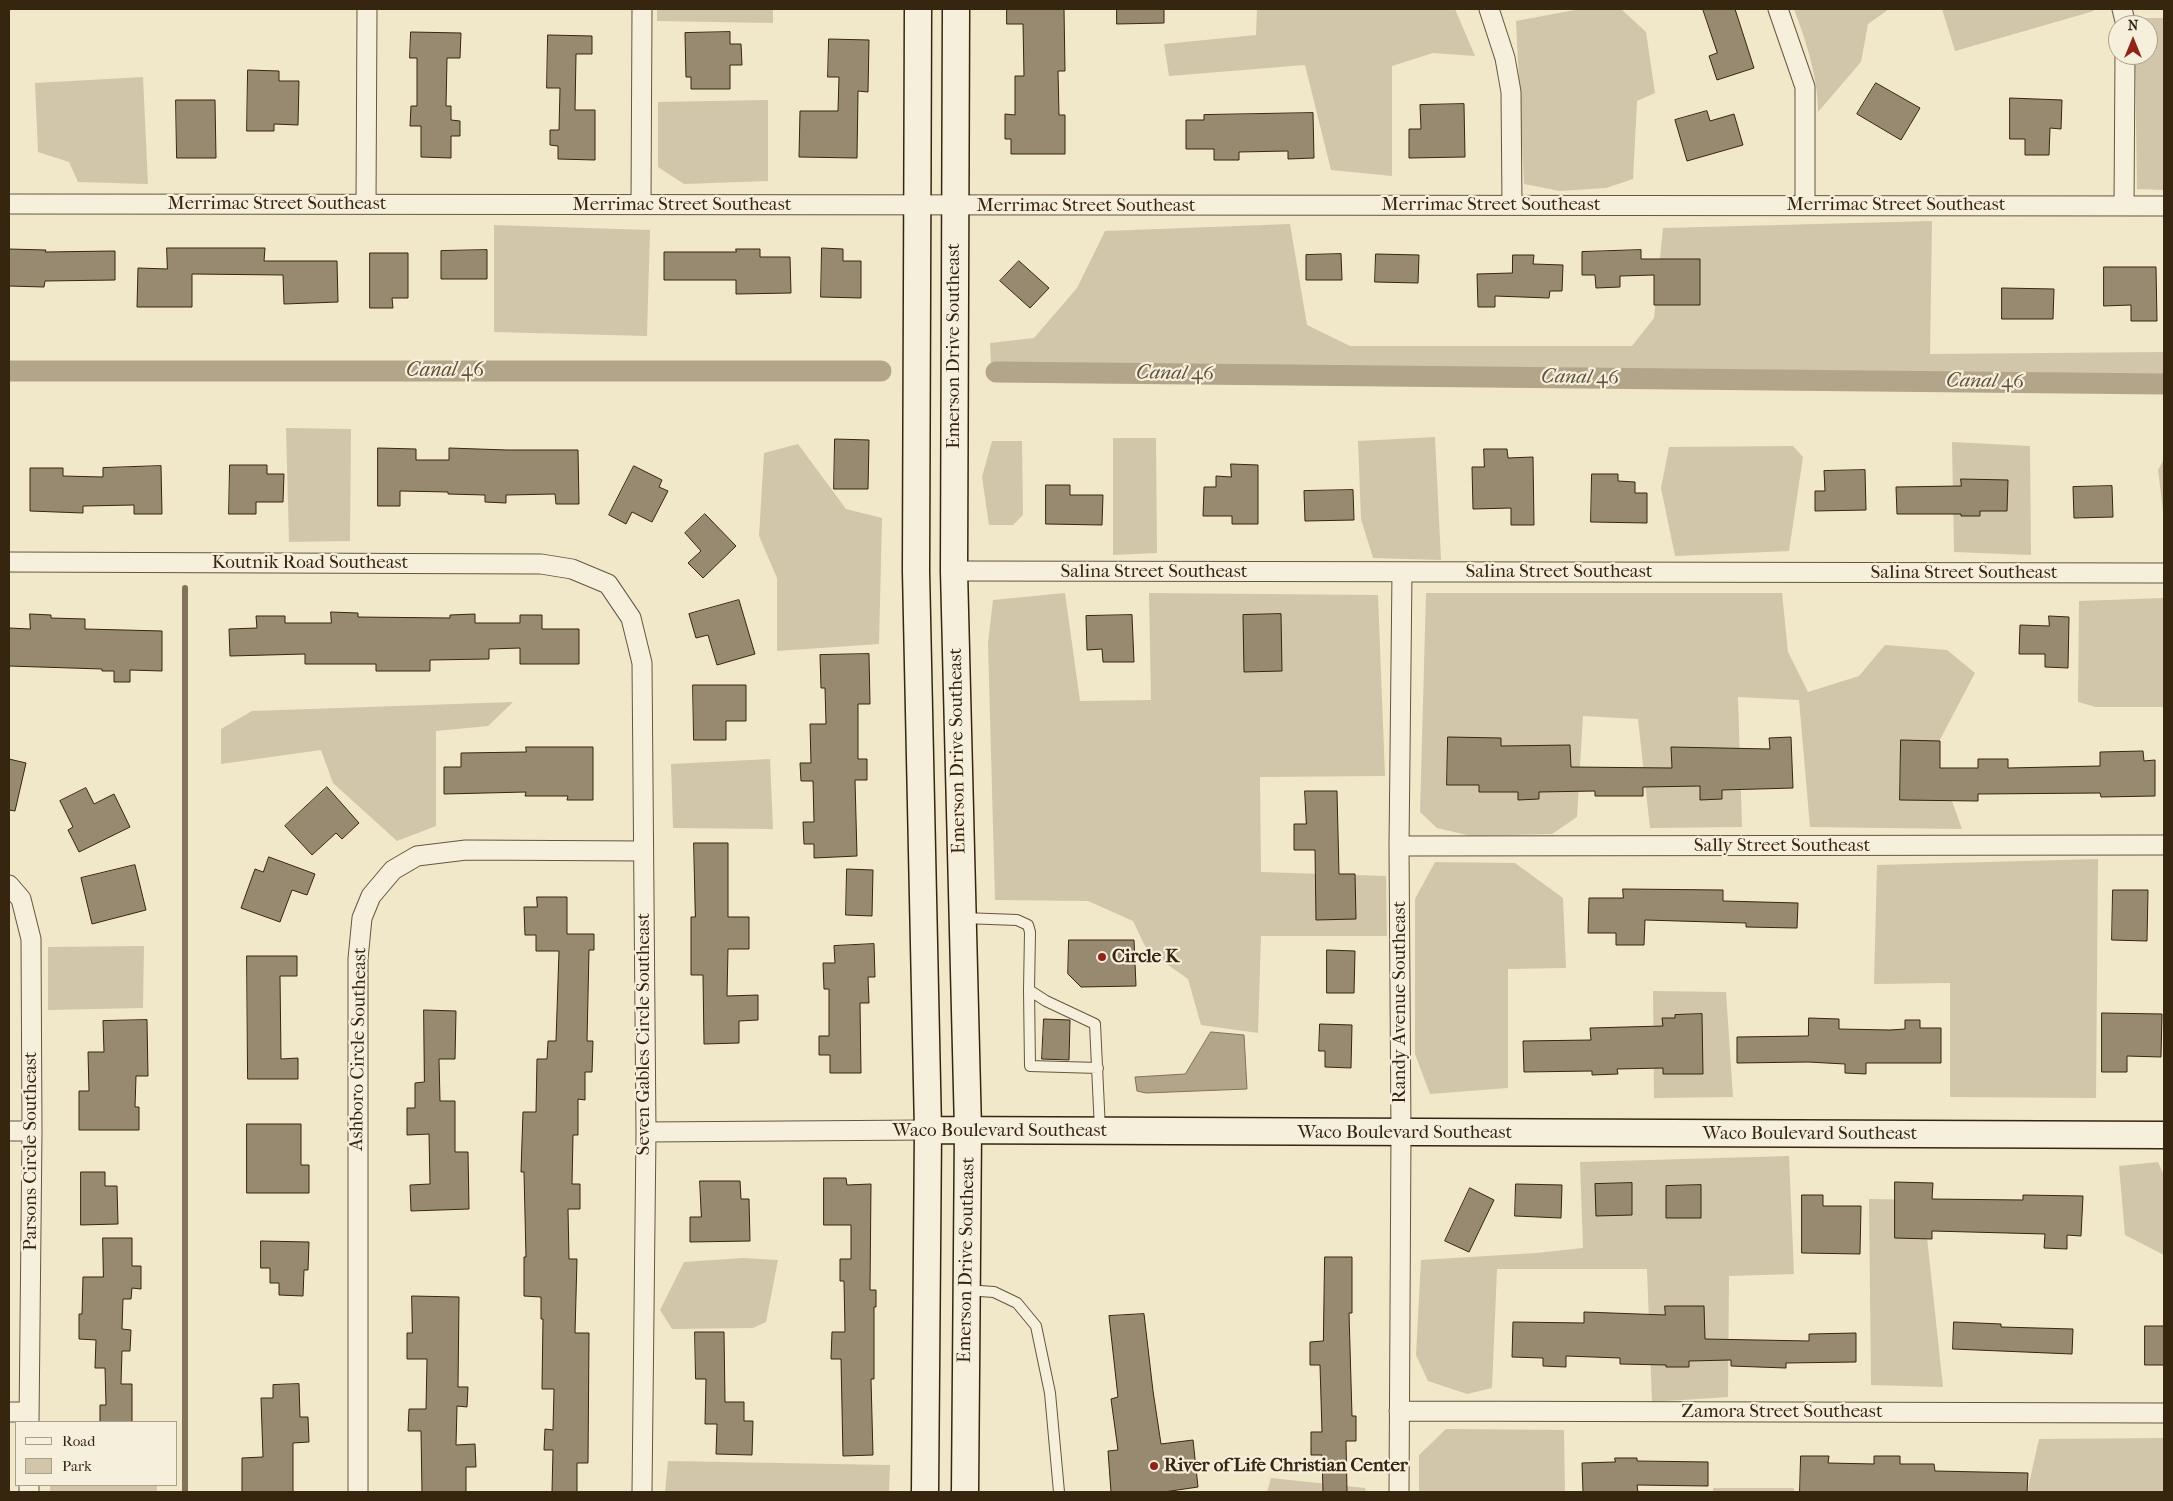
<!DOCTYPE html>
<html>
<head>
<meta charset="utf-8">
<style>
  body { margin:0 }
  #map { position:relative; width:2173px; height:1501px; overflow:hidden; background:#f1e7c9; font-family:"IM FELL French Canon",serif }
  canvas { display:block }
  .frame { position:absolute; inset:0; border:10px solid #37260f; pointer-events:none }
  .legend { position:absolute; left:15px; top:1421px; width:162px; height:65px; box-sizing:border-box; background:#f6efdc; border:1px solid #aa9f8a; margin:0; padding:6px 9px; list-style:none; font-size:15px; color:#37260f }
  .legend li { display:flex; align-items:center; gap:10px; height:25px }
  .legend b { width:25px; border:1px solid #aa9f8a }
  .north { position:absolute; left:2108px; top:15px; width:50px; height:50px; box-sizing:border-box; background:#f6efdc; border:1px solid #aa9f8a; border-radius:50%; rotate:0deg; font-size:14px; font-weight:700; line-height:20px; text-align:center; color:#37260f }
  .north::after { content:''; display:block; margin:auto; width:18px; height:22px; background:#8f2418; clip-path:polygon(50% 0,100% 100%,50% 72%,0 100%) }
</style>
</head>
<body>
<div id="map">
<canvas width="2173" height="1501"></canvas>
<div class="frame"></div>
<ul class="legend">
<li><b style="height:6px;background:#f6efdc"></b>Road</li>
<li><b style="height:14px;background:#d1c6a9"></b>Park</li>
</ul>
<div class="north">N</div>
</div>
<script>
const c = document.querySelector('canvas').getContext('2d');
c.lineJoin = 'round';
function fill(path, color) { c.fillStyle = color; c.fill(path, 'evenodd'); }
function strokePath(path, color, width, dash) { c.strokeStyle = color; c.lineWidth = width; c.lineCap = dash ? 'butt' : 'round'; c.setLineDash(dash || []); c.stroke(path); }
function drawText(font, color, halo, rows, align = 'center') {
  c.font = font + ' "IM FELL French Canon",serif'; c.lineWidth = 4.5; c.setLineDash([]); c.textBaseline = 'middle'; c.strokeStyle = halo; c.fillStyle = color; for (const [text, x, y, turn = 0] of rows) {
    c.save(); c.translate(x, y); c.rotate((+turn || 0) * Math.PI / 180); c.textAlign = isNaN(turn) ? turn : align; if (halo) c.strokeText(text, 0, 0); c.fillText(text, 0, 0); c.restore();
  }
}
fill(new Path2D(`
  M657 9H773V23L657 21Z
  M1257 9H1455L1475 56 1433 53 1392 66V176L1331 170 1305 65 1169 76 1164 44 1256 35Z
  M1580 9H1621L1646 32 1655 93 1637 101 1633 179 1606 188 1560 191 1524 184 1516 21Z
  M1794 9H1889L1868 24 1861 62 1818 112C1818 77 1806 41 1794 9Z
  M1942 9H2093L2094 11 1955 51Z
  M2134 18H2164V190L2137 189 2135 55H2148V25H2134Z
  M143 77 148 184 78 182 69 162 38 152 35 83Z
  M768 100V181L684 184 658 167V102Z
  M1932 221 1930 354 2164 352V377L991 364 990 343 1034 338 1077 288 1105 231 1290 224 1307 325 1350 346H1632L1654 318 1663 228Z
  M494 225 650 230 647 336 494 332Z
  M286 428 351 429 350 541 289 542Z
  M1435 437 1441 560 1373 558 1361 519 1358 441Z
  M1113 438H1156L1157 553 1113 555Z
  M992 441H1022L1023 515 1013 525H989L982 477Z
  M1952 442 2030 446 2031 555 1954 552Z
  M798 444 846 509 882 518 879 644 777 651V578L759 536 764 453Z
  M1793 446 1803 457 1789 551 1675 556 1661 488 1669 447Z
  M2164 459V519L2158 470Z
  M1065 593 1080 701 1151 700 1149 593 1378 595 1385 776 1260 777 1261 872 1386 876 1387 936H1261L1258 1033 1201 1025 1188 979 1147 950 1133 921 1088 901 995 900 988 643 993 600Z
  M1426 593H1782L1788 652 1808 692 1859 676 1885 645 1947 650 1975 673 1934 751 1962 829 1810 827 1799 700 1738 697 1742 827 1650 828 1638 719 1583 716 1577 817 1552 834 1471 836 1437 828 1420 812Z
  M2164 598V707H2096L2078 702 2079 601Z
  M513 702 488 726 436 731V826L397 841 333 783 321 750 221 764V729L252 711Z
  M770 759 773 829 673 828 671 764Z
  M2098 859 2096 1098 1950 1097V983L1874 984 1877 865Z
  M1435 862 1515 863 1563 898 1566 968 1508 969V1088L1430 1094 1415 1054V899Z
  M144 946 143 1008 48 1010V947Z
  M1653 991 1726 992 1733 1097 1654 1098Z
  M1789 1156 1794 1274 1729 1276 1728 1397 1652 1402 1647 1269H1497L1492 1388 1467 1394 1428 1381 1416 1355 1421 1260 1536 1253 1583 1248 1580 1162Z
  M2158 1162 2164 1175V1255L2125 1235 2119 1166Z
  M1869 1199 1923 1200 1943 1387 1871 1385Z
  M743 1258 778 1260 766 1322 753 1328 672 1329 660 1310 684 1262Z
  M1446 1429 1564 1430 1565 1492H1419V1455Z
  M2164 1438V1492H2027L2039 1439Z
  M668 1461 890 1465 889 1492H665Z
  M1271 1478 1365 1488 1366 1492H1267Z
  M50 1485H157V1492H50Z
  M1713 1488H1794V1492H1713Z`), '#d1c6a9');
const water = new Path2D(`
  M1211 1032 1244 1035 1247 1089 1146 1093 1137 1091 1135 1077 1185 1074Z`);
fill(water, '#b2a58a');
strokePath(water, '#817259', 1);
strokePath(new Path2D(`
  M185 588V1492`), '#817259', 6);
strokePath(new Path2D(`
  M9 371H881
  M996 372 2164 384`), '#b2a58a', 21);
const building = new Path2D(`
  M1007 9H1064L1065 71H1058L1059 115H1065V154H1011V139H1005V114L1015 115V76H1024L1023 24H1007Z
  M1117 9H1164V23L1117 24Z
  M1703 9H1735L1754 68 1717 80 1709 56 1717 53Z
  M411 32 461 33 460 58H447L446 106H451V120L460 121V136H451V158L421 157V126H410L411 106H417V58H410Z
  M730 32V44H741L742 65H730V89H691V77H686L685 33Z
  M548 35 592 36V54H576L575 110H595V160L558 159V146L550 145V130H559L560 88H547Z
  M829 39 869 40 868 92 858 91 857 158 799 157 800 111H838L839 77H828Z
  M248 70 279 71V81H299L298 125 274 124V131H247Z
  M1876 83 1920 108 1901 140 1857 114Z
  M2010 98 2062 100 2061 129 2050 128 2049 155H2025V139H2010Z
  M176 100H215L216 158H177Z
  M1464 104 1465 157 1409 158V129H1421L1420 105Z
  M1707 111 1710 121 1734 114 1743 145 1687 161 1675 120Z
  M1313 113 1314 158 1288 159V151L1239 152V160H1214V149H1186V120H1204V115Z
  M167 248H265L264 261H337L338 302 284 304 283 275 192 274V307H137L138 268 167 269Z
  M822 248 843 249V261H861V298L821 297Z
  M9 249 46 250 45 252 115 251V280L45 281 44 287 9 286Z
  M736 249H760V257H790L791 293 736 294V280H664V252H736Z
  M487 250V279H441V251Z
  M1641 250V259H1700V305H1654V275L1620 276V287L1596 288 1595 275H1582V252Z
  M370 253H408V298H392L393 308H370Z
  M1341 254 1342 280H1306V255Z
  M1376 254 1419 255 1418 283 1375 282Z
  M1513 255H1534L1533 264 1563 265 1562 291H1550L1549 298 1495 296V307H1478L1477 274 1512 273Z
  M1019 261 1049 288 1030 308 1000 281Z
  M2104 267H2156L2157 321H2131V305L2104 306Z
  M2002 288 2054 289 2053 319H2002Z
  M835 439 869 440 868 489H834Z
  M378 448 416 449V460H449V448L507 450H578L579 504H556L555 494 506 495V503L485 502V495L448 494V492L400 491V506H378Z
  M1484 449H1507L1508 458 1533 457 1534 525H1511V508L1473 509 1472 467H1484Z
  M1231 464 1258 465V524H1232V516H1203L1204 487H1216V476L1231 477Z
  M230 465H267V474H284L283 502H256V514H229Z
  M161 466 162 514H134V505L83 506V513L30 511V468H63V476L103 477V468Z
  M634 466 662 480 659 487 668 491 652 522 632 512 626 524 609 515Z
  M1865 470 1866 510 1815 511V491H1825L1824 471Z
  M1592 474H1618V481L1635 482V493H1647V523L1591 522Z
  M1961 479 2008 480 2007 511H1980V516H1961V514H1897L1896 487 1961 486Z
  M1046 485H1070V495H1103L1102 525 1046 524Z
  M2112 486 2113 517 2074 518 2073 487Z
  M1353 490 1354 520 1305 521 1304 491Z
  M705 514 736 546 703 578 688 563 701 551 685 533Z
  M739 600 755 654 717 665 708 635 696 638 689 614Z
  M331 612 358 613V617L450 618V615L475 614V623H520V615H542V629H579V664H520V648L489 649V659L430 660V671H376V664H305V654L230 656 229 629 257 628 256 616H285V623H331Z
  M30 614 51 615V618L85 619V629L162 631V671L130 670V682H114V671H102V669L9 666V628L30 629Z
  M1281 614 1282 671 1244 672 1243 615Z
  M1132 615 1134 662H1103L1102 649 1087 650 1086 616Z
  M2049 616 2069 617 2068 668 2045 667V654H2019L2020 625 2049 626Z
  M869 654 870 704H858V759H867V780H855L857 856 814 858V844H804L803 822H814L813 781H801L800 763H811L810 724H826L825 688H821L820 655Z
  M693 685H746V721H726V740H694Z
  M1448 737 1501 738V746L1570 745 1571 767 1672 768 1671 747 1770 749 1769 738 1791 737 1793 788 1722 790V799L1700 800V786L1643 787V796H1595V791L1539 792V799L1518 800V792H1479V785H1447Z
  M1901 740 1940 741V768H1978V759H2008V768L2100 766V752L2143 751 2144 761 2155 760V796L2101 797 2100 793 1978 794V801L1900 800Z
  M526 747H593V800H567L568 796H525L526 792 444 794V767H461V753L526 752Z
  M9 759 26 763 15 811 9 810Z
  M327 787 359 823 342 839 336 833 312 855 285 826Z
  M86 788 94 804 114 794 130 827 79 852 68 830 73 827 60 801Z
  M1305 791H1337L1339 874H1355L1356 919 1316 920 1315 850H1294V824H1306Z
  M694 843H728V917H749V949H728L727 996 758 995V1020L739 1021V1043L704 1044 703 975H691V917H695Z
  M269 857 315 874 307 895 292 890 280 922 241 908 255 869 263 872Z
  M135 865 146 910 92 924 81 878Z
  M847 869 873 870 872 916 846 915Z
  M1623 889 1723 890V901L1798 903 1797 928 1746 927V923L1645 920 1644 945H1616V933H1588L1589 898H1623Z
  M2113 890H2148L2147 941 2112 940Z
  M537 897H567V934H594V950H589L587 1041H593L592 1072H585V1100L578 1099V1135H573L572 1184H580V1209H568L569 1259H577L575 1333H589L588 1463H577V1492H552L553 1450H544L545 1429 553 1430 554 1389H542L543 1319H541V1297L524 1296V1257H526L524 1172H521L523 1112H536L537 1059H547L548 1041H556L559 951H536V935H525L524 907H537Z
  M1069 940H1134L1136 986 1081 987 1068 974Z
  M874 944 875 977H868L869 1003H860L861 1073H830V1055H819V1036H829V989H824L823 963H835L834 946Z
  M1327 950 1355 951 1354 993H1327Z
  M247 956H297V976H280L281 1059 298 1058V1079H248Z
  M424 1010 456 1011 455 1059H439L440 1101H455V1152H468L469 1209 411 1211 410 1185 430 1184 429 1134 407 1135V1108H415V1083L424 1082Z
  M2102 1013 2162 1014 2161 1057 2127 1056V1072H2102Z
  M1702 1014 1703 1074H1663V1068L1617 1069 1618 1074 1592 1075V1071L1524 1072 1523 1041 1591 1040 1590 1028 1663 1026 1662 1018H1675V1015Z
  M1809 1018 1839 1019V1029L1890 1030 1905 1029V1020H1920V1028H1941V1063H1866V1074L1845 1073V1064L1808 1062 1737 1063V1037L1808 1036Z
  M1044 1019 1070 1020 1069 1060 1042 1059Z
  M147 1020 148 1076H136L135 1107H139V1130H79V1091H89L88 1052H104L103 1021Z
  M1320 1024 1352 1025 1351 1068 1325 1067V1051H1319Z
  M247 1124H301V1165H309V1193H247Z
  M81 1172H105V1186H117L118 1224 81 1225Z
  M824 1178H846L847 1185 871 1184 870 1290H876V1307H874V1379H871L873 1455 843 1456 841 1359H831L832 1332H845L844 1281H840V1259H851V1225H824Z
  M700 1181H740L741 1199H749L750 1241 690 1242V1217H701Z
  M1895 1182 1933 1183 1932 1199 2023 1200V1195L2083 1196 2081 1236 2067 1235V1249L2044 1248 2045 1234 1932 1231V1239L1895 1238Z
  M1632 1183V1215L1596 1216 1595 1184Z
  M1516 1184 1562 1185 1561 1218 1515 1216Z
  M1701 1185V1218H1666V1186Z
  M1470 1188 1494 1200 1469 1252 1445 1241Z
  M1802 1195H1823V1206H1861L1860 1254 1802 1253Z
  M103 1238H132V1266H141V1289L132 1288 131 1299H123L122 1329 131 1330 130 1351H122L121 1384H132V1422H100V1405H106L105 1368H95L96 1340 79 1339V1314H82L83 1277H103Z
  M261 1241 309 1242 308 1270H304L303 1296 279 1295V1283H270V1268H261Z
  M1325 1257H1352V1313H1349L1352 1416H1356V1441H1346L1347 1492H1323L1322 1455H1311V1432H1322L1320 1365H1310V1342L1323 1341Z
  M412 1296 459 1297 458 1387H468L467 1407 457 1406 456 1445 475 1444 476 1467H466V1492H422L421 1431H408L409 1409H426L427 1359H407V1333H412Z
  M1665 1306H1704L1705 1339 1809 1341V1334L1856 1333V1362L1786 1363V1368L1731 1366V1360L1689 1361V1367H1666V1365L1620 1364V1358L1566 1356V1367L1543 1366V1358L1512 1357 1513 1322 1584 1323V1312L1665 1315Z
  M1144 1314 1153 1391 1161 1444 1193 1440 1198 1487 1164 1492H1111L1108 1451 1118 1450 1111 1399 1118 1397 1109 1316Z
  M1954 1322 2001 1324V1327L2073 1329 2072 1354 1953 1349Z
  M2145 1326H2164V1365H2145Z
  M695 1332H724L725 1402H744V1421H753L752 1455 716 1454 717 1424H705L706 1379H696Z
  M299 1384 300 1417H308L309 1442 293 1443V1492H242V1458L263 1457 261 1398H273V1385Z
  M1801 1456H1829L1828 1463 1874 1464V1456H1900V1464H1934L1935 1471 2028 1473 2027 1492H1800Z
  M1615 1458H1637V1461L1708 1462V1486L1637 1485 1638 1492H1583L1582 1463 1615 1462Z`);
fill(building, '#988a70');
strokePath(building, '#37260f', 1);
const lane = new Path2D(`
  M963 918 1017 920 1028 925 1030 932 1029 990 1046 1001 1095 1024 1100 1130
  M1029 990 1030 1066 1098 1068
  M966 1290 994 1292 1017 1303 1036 1326 1050 1393 1059 1492`);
const street = new Path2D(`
  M1489 9 1505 58 1511 92 1512 204
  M1778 9 1805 87V205
  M2122 9 2126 25
  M9 204 2164 206
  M366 204 367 9
  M641 204 642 9
  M2124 206 2125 55
  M9 562 541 564 572 569 608 584 631 618 642 663 646 1132 642 1492
  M954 571 2164 573
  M1399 846 2164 845
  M9 885 21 899 31 939 32 1131 29 1422
  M9 1131H32
  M646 1132 928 1130
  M1399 1411 2164 1413
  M9 1412H29
  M29 1485V1492
  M358 1492V959L362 918 371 896 393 870 417 856 466 850 643 851
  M1399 1492 1401 1133 1399 846 1402 572`);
const secondary = new Path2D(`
  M918 9 916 571 928 1130 925 1492
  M956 9 954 571 968 1130 965 1492
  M928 1130 2164 1135`);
strokePath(lane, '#66563e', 12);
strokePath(street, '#66563e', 21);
strokePath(secondary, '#37260f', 29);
strokePath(lane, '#f6efdc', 10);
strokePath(street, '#f6efdc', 19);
strokePath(secondary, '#f6efdc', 26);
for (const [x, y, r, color] of [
  [1102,957,5,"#8f2418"],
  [1154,1466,5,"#8f2418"]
]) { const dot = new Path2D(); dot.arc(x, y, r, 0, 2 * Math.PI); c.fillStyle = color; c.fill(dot); strokePath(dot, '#f6efdc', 2); }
drawText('19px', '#37260f', '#f6efdc', [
  ["Merrimac Street Southeast",277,204],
  ["Merrimac Street Southeast",682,205],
  ["Merrimac Street Southeast",1491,205],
  ["Merrimac Street Southeast",1896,205],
  ["Merrimac Street Southeast",1086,206],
  ["Emerson Drive Southeast",954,346,-90],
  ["Koutnik Road Southeast",310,563],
  ["Salina Street Southeast",1154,572],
  ["Salina Street Southeast",1559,572],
  ["Salina Street Southeast",1964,573],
  ["Emerson Drive Southeast",958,751,-91],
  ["Sally Street Southeast",1782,846],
  ["Randy Avenue Southeast",1400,1002,-90],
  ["Seven Gables Circle Southeast",644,1034,-90],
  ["Ashboro Circle Southeast",359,1049,-89],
  ["Waco Boulevard Southeast",1000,1131],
  ["Waco Boulevard Southeast",1405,1133],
  ["Waco Boulevard Southeast",1810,1134],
  ["Parsons Circle Southeast",31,1151,-90],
  ["Emerson Drive Southeast",967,1260,-89],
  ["Zamora Street Southeast",1782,1412]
]);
drawText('bold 19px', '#37260f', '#f6efdc', [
  ["Circle K",1112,957],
  ["River of Life Christian Center",1164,1466]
], 'left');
drawText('italic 20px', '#62523a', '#f6efdc', [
  ["Canal 46",445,371],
  ["Canal 46",1175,374,1],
  ["Canal 46",1580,378,1],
  ["Canal 46",1985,382,1]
]);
</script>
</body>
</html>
